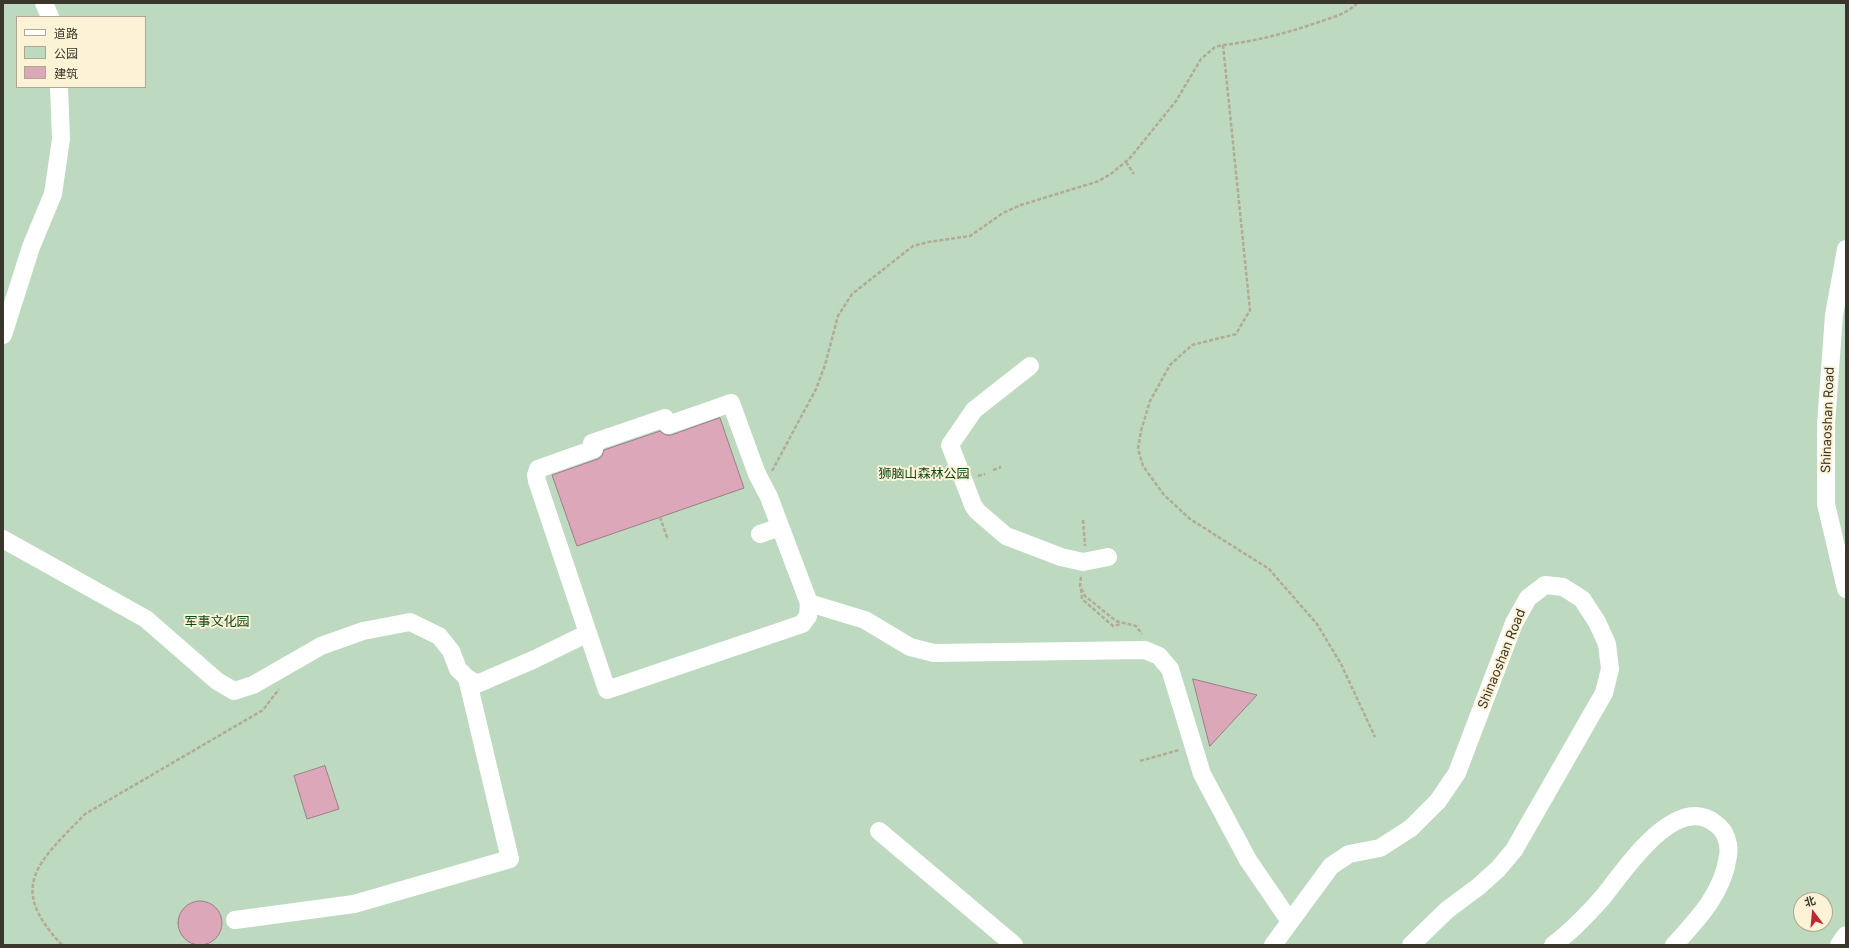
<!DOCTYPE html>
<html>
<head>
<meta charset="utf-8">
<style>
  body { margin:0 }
  #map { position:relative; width:1849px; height:948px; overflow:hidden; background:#eee5c9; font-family:Inter,"Noto Sans SC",sans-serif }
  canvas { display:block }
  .frame { position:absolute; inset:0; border:4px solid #3a362b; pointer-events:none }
  .legend { position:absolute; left:16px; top:16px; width:130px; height:72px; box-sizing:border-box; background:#fcf2d6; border:1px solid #aea792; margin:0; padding:5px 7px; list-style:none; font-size:12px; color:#3a362b }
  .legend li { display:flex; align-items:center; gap:8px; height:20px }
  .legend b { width:20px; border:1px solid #aea792 }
  .north { position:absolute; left:1793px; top:892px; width:40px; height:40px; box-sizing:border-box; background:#fcf2d6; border:1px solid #aea792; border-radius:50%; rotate:344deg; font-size:11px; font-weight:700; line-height:16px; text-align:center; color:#3a362b }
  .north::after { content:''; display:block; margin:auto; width:14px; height:18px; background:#bb2a33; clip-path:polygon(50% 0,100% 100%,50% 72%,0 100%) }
</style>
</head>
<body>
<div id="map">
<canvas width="1849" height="948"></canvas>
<div class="frame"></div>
<ul class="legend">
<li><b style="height:5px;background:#fff"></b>道路</li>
<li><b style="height:11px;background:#bdd9bf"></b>公园</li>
<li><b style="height:11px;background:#dca7b8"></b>建筑</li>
</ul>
<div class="north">北</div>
</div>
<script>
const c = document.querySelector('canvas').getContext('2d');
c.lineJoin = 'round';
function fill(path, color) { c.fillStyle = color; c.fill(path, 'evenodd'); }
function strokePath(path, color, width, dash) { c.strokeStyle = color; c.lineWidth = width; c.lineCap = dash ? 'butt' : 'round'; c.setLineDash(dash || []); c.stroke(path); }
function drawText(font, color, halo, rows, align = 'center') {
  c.font = font + ' Inter,"Noto Sans SC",sans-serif'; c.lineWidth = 4; c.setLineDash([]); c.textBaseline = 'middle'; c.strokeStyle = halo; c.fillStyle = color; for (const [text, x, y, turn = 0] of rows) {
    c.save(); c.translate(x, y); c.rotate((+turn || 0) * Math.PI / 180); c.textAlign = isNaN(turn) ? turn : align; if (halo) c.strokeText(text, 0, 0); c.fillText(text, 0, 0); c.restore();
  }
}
fill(new Path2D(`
  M3 3H1846V945H3ZM17 17H145V87H17ZM1801 900H1825V924H1801Z`), '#bdd9bf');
const building = new Path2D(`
  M720 418 744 488 577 546 552 475 598 459 602 456 604 450 660 431 666 435H671Z
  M1193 679 1257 695 1210 746Z
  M325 766 339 809 307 819 294 776Z
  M178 923a22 22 0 1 1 44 0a22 22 0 1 1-44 0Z`);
fill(building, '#dca7b8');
strokePath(building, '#9c7f88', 1);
strokePath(new Path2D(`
  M1223 45C1257 41 1287 33 1319 22 1333 17 1347 14 1357 3
  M1126 162 1134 174
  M993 470 1001 467
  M772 471 816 389 825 365 838 316 852 294 913 246 928 242 970 236 1003 213 1021 205 1099 181 1112 173 1130 158 1176 101 1201 59 1215 47 1223 45 1250 310 1236 334 1192 345 1170 365 1150 401 1141 431 1138 449 1143 466 1164 495 1190 519 1269 569 1317 624 1341 664 1375 737
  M978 476 985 474
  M660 517 668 540
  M1083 520 1085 546
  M1081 577 1080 586 1085 596 1116 621 1136 626 1142 634
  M1081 589 1082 599 1113 626 1121 624
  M1140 761 1179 750
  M62 945C6 886 39 862 85 814L263 710 279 689`), '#b2ab95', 2.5, [4, 2]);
strokePath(new Path2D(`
  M44 3 50 17
  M1846 249 1834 315 1826 424V504L1846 589
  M3 335 31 247 53 194 61 139 59 87
  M1030 366 974 410 950 445 973 505 977 511 1006 536 1061 557 1083 562 1108 557
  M760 534 780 527
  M3 539 146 619 217 681 234 691 253 685 321 646 363 631 410 622 439 636 451 651 458 669 467 678 477 684 535 659 588 633
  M809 603 769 497 757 474 731 403 668 425 665 418 592 443 594 449 538 469 536 475 537 481 607 690 802 624 808 616 809 603 865 620 910 647 934 653 1145 650 1159 656 1170 669 1202 774 1248 860 1289 920
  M879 831 1014 945
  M235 920 354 904 510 859 467 678
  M1273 945 1331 866 1349 854 1380 848 1411 828 1438 801 1457 773 1514 623 1528 598 1545 585 1563 587 1582 599 1597 622 1607 644 1610 669 1604 693 1514 850 1498 869 1478 887 1447 910 1411 945
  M1553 945C1572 931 1588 914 1603 897 1624 871 1676 791 1716 824 1726 831 1730 845 1728 856 1723 893 1698 919 1674 945
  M1839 945 1846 935`), '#fff', 18);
drawText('13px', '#3a362b', '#fcf2d6', [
  ["Shinaoshan Road",1828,420,-88],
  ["Shinaoshan Road",1502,659,-68]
]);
drawText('13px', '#0d491a', '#fcf2d6', [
  ["狮脑山森林公园",924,474],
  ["军事文化园",217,622]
]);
</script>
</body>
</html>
